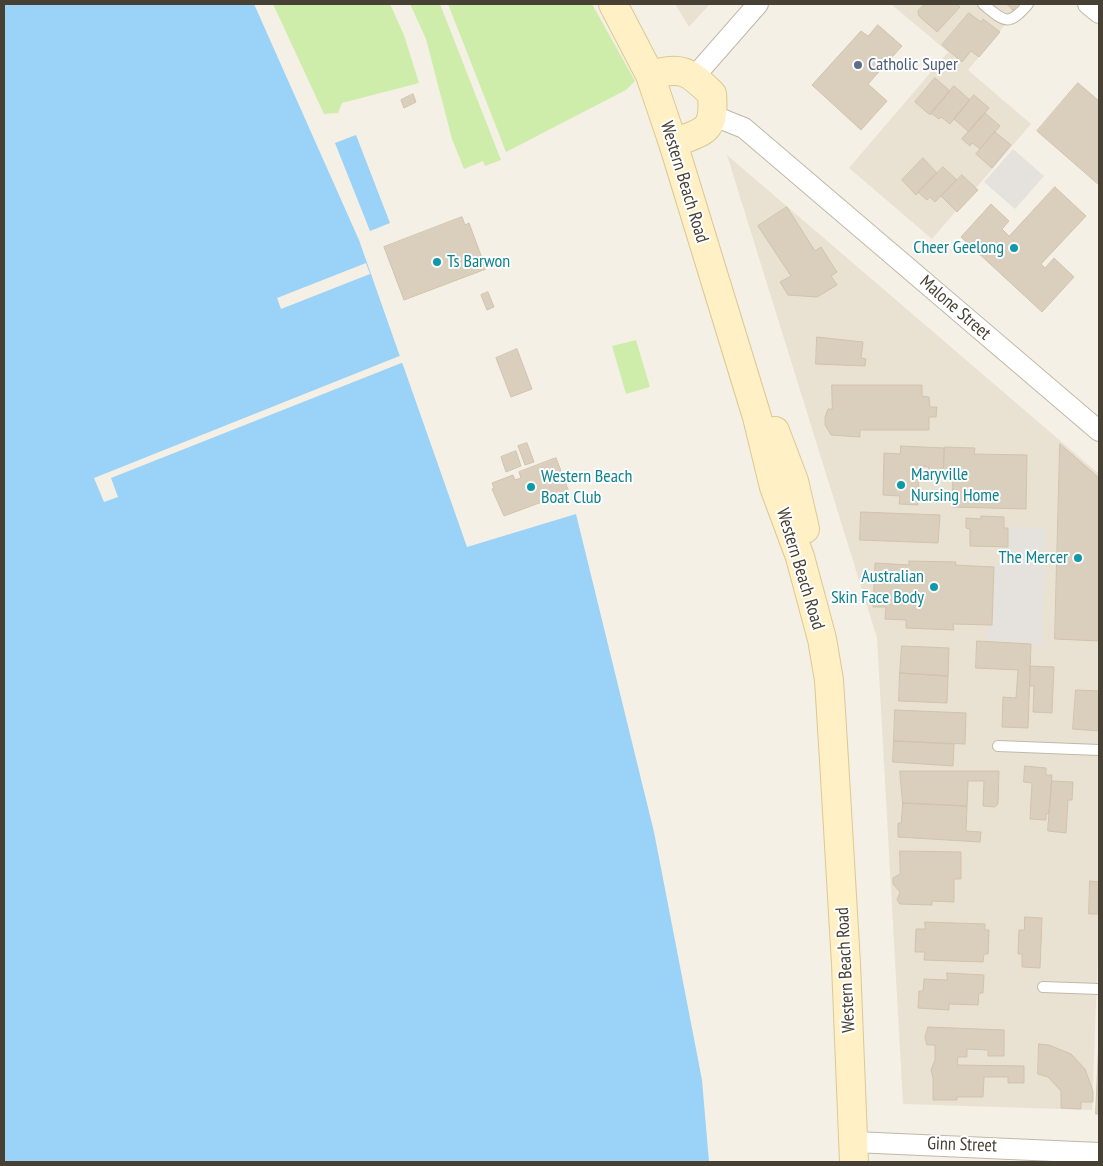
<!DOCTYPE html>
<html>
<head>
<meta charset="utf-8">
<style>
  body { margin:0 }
  #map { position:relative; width:1103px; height:1166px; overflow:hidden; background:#f4f0e5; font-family:"PT Sans Narrow",sans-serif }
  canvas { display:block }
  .frame { position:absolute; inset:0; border:5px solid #474034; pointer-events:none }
</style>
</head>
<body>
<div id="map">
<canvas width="1103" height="1166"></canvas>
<div class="frame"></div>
</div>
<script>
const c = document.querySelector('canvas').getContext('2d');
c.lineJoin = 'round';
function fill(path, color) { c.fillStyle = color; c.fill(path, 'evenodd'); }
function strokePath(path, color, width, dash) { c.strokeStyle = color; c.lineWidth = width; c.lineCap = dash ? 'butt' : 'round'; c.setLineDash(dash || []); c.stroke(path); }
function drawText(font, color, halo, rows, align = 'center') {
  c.font = font + ' "PT Sans Narrow",sans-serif'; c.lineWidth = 4; c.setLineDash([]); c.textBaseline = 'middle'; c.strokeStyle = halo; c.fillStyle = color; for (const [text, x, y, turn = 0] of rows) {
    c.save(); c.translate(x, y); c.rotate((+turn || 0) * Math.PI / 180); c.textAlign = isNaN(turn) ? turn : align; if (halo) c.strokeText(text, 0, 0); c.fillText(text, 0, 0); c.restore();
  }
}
fill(new Path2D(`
  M675 4H710L689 27Z
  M891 4H1019L1001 30 968 70 1031 124 932 239 849 168 948 52Z
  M727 155 1099 474V923L1092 1110 903 1104 877 638Z`), '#e9e2d3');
fill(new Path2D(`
  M273 4H390L404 35 419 83 342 103 338 113 324 114Z
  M410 4H440L501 160 485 166 483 161 464 169 452 139 426 39Z
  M448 4H592L635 81 626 90 506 152Z
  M636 340 650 387 626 394 612 346Z`), '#cfedaa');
fill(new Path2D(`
  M1013 149 1044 176 1015 209 984 182Z
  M1006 527 1045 528 1042 645 987 644 989 565H1005Z`), '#e5e2de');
fill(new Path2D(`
  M4 4H254L359 240 467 547 576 514 654 832 702 1080 709 1162H4Z
  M356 135 390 223 370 231 335 143Z`), '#9bd2f7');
fill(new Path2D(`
  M366 263 370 274 281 309 277 298Z
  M402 355 404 362 111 478 118 497 104 502 94 478Z`), '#f4f0e5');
const building = new Path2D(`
  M925 4H957L960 7 937 32 919 16 918 11Z
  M1007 4H1018L1013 10Z
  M969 13 981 22 983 19 1000 32 979 57 971 51 962 62 942 45Z
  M878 25 902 46 868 84 887 101 861 130 812 85 861 31 868 36Z
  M935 78 950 91 930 115 915 102Z
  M1078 83 1099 101V185L1037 131Z
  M954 86 970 100 950 124 941 117 939 119 931 113Z
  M413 94 416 102 404 108 401 100Z
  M974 95 989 108 969 132 954 119Z
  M985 113 1000 126 980 149 972 143 970 146 962 139Z
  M995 132 1011 145 992 168 976 154Z
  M923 158 937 173 916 195 902 180Z
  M943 167 957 180 935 202 930 197 927 200 918 192Z
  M962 175 978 190 957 212 941 196Z
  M1055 187 1086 216 1041 264 1045 268 1054 258 1074 277 1042 312 961 237 991 204 1009 221 1002 229 1009 236Z
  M787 207 815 251 821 247 837 272 831 276 837 285 817 297 788 295 780 282 791 276 758 226Z
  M462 217 465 225 469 223 486 269 404 300 384 247Z
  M488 292 494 307 487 310 481 295Z
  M817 337 863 342 861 358 866 359 865 366 816 364Z
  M517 349 532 389 511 397 496 358Z
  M832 385H922V396L929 397 930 407H937L936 417H929V430H860V437L831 435 825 425V417L828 409H832Z
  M527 443 534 462 525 465 518 446Z
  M1060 444 1099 478V641L1055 639Z
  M901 446 944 448 943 475H928L929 467 919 466 918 505 899 504 900 496 883 495 884 453 900 454Z
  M945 447 975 448 974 454 1027 455 1026 509 952 507 953 475H944Z
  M516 451 521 466 506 472 501 457Z
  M556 458 569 492 504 516 492 489 494 488 492 483 513 475 515 480 521 478 519 472Z
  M861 512 940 515 938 543 860 540Z
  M981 516 1004 517V528H1008V547L970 546V529L966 528V518L981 519Z
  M909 561 956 562 955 565 994 567 992 625 953 624 954 630 906 628V620L885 619 886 607H873L875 563 909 565Z
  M977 641 1031 644 1028 728 1002 727 1003 697 1016 698 1018 670 976 668Z
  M902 646 949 648 948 676 900 673Z
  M1030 666 1054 667 1052 713 1033 712 1034 686H1030Z
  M900 673 948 676 947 703 899 701Z
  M1076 690 1099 691V731L1073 729Z
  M895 710 966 713 965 744 894 741Z
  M894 741 954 744 953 766 893 762Z
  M1025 766 1046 768V775H1052L1049 814H1046V820L1030 819 1032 783 1024 782Z
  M900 771H999L998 804 995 807 983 806 984 781H968L967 806 903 803Z
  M1052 781 1073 782 1072 800H1068L1066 833 1048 831Z
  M903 803 967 806 966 831 981 832 980 842 898 837V823H901Z
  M900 851 961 852V879H954V902L932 901V905L900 904 897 900 900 892 893 884V878L900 874Z
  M1090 881 1099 882V914H1089Z
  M1025 917 1042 918 1040 968 1022 967V954H1018L1019 930H1024Z
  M925 922 985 924V930H989L988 954H984L983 962 924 960 925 952H915L916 929H925Z
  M947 973 984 975 983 993H979L978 1005 949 1004V1010L918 1008 919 991H923L924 979 947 980Z
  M928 1027 1004 1030V1056H988V1050L967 1049V1057H958L957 1065 1024 1066V1083H1008V1077H984L983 1097H957V1100H933V1078L931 1070 935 1060V1045H927L925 1038Z
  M1099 1039V1114H1096Z
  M1039 1044 1049 1045 1071 1054 1085 1069 1093 1091V1102H1081V1109L1061 1108V1091L1048 1077 1038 1074Z`);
fill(building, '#dacebc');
strokePath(building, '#d2c3ac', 1);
const lane = new Path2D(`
  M983 4C1005 22 1008 27 1028 4
  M998 746 1099 750
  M1043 987 1099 989`);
const street = new Path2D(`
  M1088 4 1099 13
  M694 77 758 4
  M714 116 744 128 1099 431
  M854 1142 1099 1153`);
const secondary = new Path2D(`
  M613 4 650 75 673 143 757 417 774 487 800 557 822 639 829 680 834 760 846 964 854 1162
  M650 75C683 66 688 71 712 94 715 132 705 131 673 143
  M775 431 794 481 805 529`);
strokePath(lane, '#c1b8a7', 12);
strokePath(street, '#c1b8a7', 22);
strokePath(secondary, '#dcc892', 30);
strokePath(lane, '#fff', 10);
strokePath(street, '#fff', 20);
strokePath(secondary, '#fff1c5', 28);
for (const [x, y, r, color] of [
  [858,65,5,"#5c6f8a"],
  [1014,248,5,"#0f9aa8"],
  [437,262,5,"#0f9aa8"],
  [901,485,5,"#0f9aa8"],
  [531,487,5,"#0f9aa8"],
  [1078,558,5,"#0f9aa8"],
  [934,587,5,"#0f9aa8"]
]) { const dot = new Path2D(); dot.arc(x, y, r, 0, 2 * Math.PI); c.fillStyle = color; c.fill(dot); strokePath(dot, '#fff', 2); }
drawText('18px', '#4e5e75', '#fff', [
  ["Catholic Super",868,65]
], 'left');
drawText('18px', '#474034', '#fff', [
  ["Western Beach Road",684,182,73],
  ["Malone Street",955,308,41],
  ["Western Beach Road",800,569,73],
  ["Western Beach Road",846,970,-93],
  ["Ginn Street",962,1145,2]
]);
drawText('18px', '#0d838f', '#fff', [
  ["Cheer Geelong",1004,248],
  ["Ts Barwon",447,262,"left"],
  ["Maryville",911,475,"left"],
  ["Nursing Home",911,496,"left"],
  ["Western Beach",541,477,"left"],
  ["Boat Club",541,498,"left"],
  ["The Mercer",1068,558],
  ["Australian",924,577],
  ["Skin Face Body",924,598]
], 'right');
</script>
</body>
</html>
